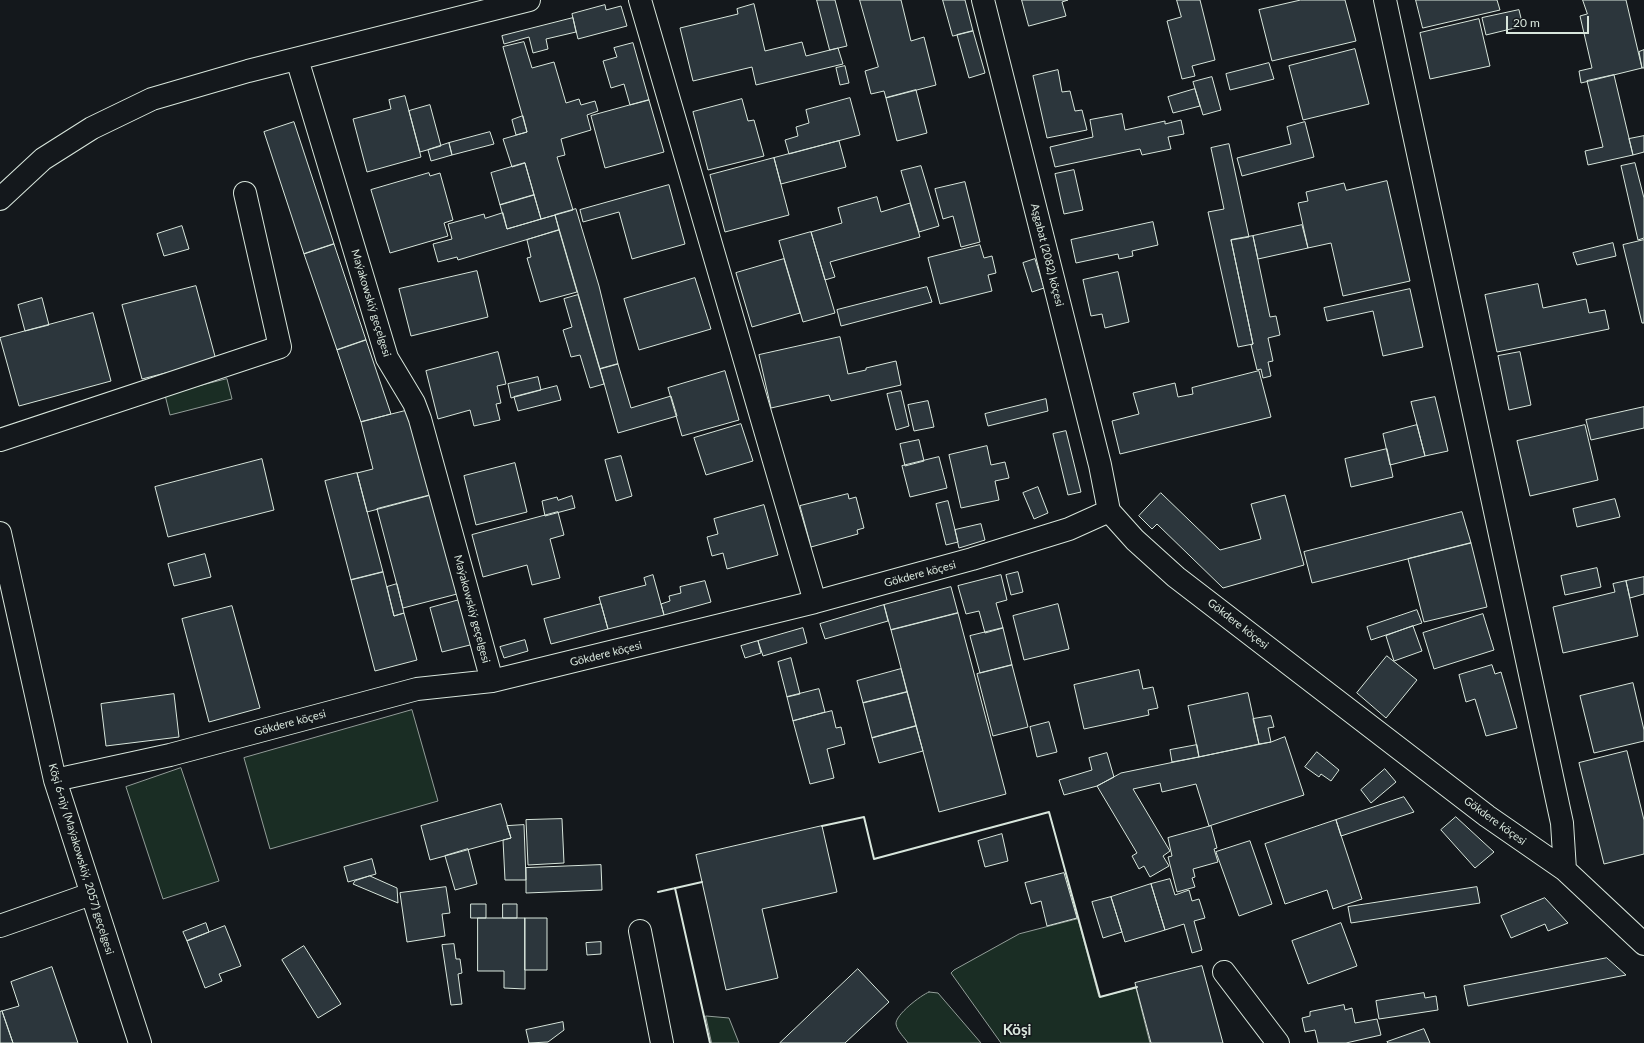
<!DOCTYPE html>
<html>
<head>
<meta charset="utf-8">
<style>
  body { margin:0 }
  #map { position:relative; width:1644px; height:1043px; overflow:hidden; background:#14181c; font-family:Lato,sans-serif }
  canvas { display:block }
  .scale { position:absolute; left:1506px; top:16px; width:83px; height:18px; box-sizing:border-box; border:2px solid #d8e6dc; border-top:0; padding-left:5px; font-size:12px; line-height:14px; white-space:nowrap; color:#d8e6dc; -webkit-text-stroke:3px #14181c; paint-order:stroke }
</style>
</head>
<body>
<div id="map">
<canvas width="1644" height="1043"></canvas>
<div class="scale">20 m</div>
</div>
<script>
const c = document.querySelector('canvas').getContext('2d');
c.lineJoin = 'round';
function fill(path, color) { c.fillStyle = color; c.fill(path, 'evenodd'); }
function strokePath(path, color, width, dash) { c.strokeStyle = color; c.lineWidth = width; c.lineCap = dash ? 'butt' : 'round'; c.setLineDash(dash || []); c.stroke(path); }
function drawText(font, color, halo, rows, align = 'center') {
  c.font = font + ' Lato,sans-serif'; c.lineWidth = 3; c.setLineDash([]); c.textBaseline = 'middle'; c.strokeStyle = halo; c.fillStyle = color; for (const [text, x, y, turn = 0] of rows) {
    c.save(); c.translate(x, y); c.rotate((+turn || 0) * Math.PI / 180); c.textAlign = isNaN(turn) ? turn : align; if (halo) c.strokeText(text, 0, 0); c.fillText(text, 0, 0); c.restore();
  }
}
const green = new Path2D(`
  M227 379 232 399 170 415 165 395Z
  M412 710 438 801 270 849 244 758Z
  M181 768 219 881 163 899 126 787Z
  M1078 919 1099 997 1136 988 1150 1043H1001L951 973 954 970 1019 934Z
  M929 992 938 993 981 1043H908C905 1038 897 1031 896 1024 895 1015 921 995 929 992Z
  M706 1016 729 1018 739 1043H712Z`);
fill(green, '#1a2d24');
strokePath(green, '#939e99', 1);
const building = new Path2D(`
  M817 0H835L847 46 830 50Z
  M860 0H901L911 41 924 37 936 85 886 98 884 91 871 94 865 71 878 67Z
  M943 0H965L973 31 953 36Z
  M1022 0H1068L1062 2 1066 16 1029 26Z
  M1177 0H1200L1215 60 1192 66 1195 76 1182 79 1167 21 1181 17Z
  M1301 0H1345L1356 41 1272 61 1259 10Z
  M1416 0H1497L1500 10 1423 28Z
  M1583 0H1626L1642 68 1581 83 1579 71 1592 68 1580 16 1587 14Z
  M754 4 765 51 802 42 806 56 838 48 843 64 756 85 752 67 693 81 680 28 738 14 737 9Z
  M605 5 606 10 621 6 627 26 578 39 572 14Z
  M1519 10 1523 26 1486 35 1482 18Z
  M573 18 576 32 546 39 548 49 533 53 529 37 504 44 502 36Z
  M1479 19 1490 66 1430 79 1420 33Z
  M973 31 985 73 969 78 957 35Z
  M524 42 532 68 554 62 566 103 579 99 581 105 595 101 598 111 587 115 591 130 561 139 565 155 557 157 573 210 541 219 525 163 512 167 503 139 527 132 503 47Z
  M633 43 649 100 630 105 624 84 611 88 603 61 617 57 614 48Z
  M1355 49 1369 104 1303 120 1289 66Z
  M1644 50V68H1642L1639 52Z
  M1269 63 1274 79 1230 90 1226 74Z
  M845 66 849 83 840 85 836 68Z
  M1058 70 1062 92 1070 91 1075 111 1082 110 1087 130 1047 138 1033 76Z
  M1614 75 1633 155 1588 165 1585 151 1603 147 1587 81Z
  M1212 77 1221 110 1203 115 1193 82Z
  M1195 89 1200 106 1173 113 1168 97Z
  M916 90 927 133 897 141 886 98Z
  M405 96 421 157 367 172 353 119 391 109 389 100Z
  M850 98 860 135 789 154 785 140 798 136 796 127 809 123 806 110Z
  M742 99 748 121 754 120 764 156 708 170 693 112Z
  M649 100 664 152 605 168 591 116Z
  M430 105 441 146 420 152 409 111Z
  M1122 114 1125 130 1165 121V124L1181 120 1184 134 1168 137 1171 149 1142 155 1140 149 1055 167 1050 147 1093 137 1090 120Z
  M523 116 527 132 516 135 512 120Z
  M294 122 334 244 304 254 264 132Z
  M1305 122 1314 157 1242 176 1237 158 1291 144 1287 127Z
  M490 132 494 144 452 155 449 143Z
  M1644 136V152L1633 155 1629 139Z
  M839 141 846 167 781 184 774 158Z
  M449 143 452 155 431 161 428 150Z
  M1229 144 1249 237 1231 240 1253 344 1238 347 1208 212 1224 209 1211 148Z
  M774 158 789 215 725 232 710 175Z
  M525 163 534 195 500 205 491 173Z
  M1635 163 1644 198V238L1638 240 1621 166Z
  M921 166 939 226 919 232 901 171Z
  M1074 170 1083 210 1064 214 1055 174Z
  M429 173 430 176 440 173 453 220 444 223 448 236 390 253 371 190Z
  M1387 181 1410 281 1343 296 1331 243 1308 248 1298 203 1308 201 1306 192 1344 183 1346 190Z
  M965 182 980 242 961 247 953 216 943 219 935 189Z
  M669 185 685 244 632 259 619 212 583 222 580 210Z
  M534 195 541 219 507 229 500 205Z
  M877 197 881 212 910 203 920 237 830 262 835 277 825 280 811 232 842 223 838 208Z
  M576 209 599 286 618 364 600 369 555 215Z
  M503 213 507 229 555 215 559 230 458 260 457 257 438 262 433 244 452 239 448 224 484 214 485 218Z
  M1153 222 1158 245 1132 251 1133 256 1119 259 1118 254 1076 263 1071 240Z
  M1302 225 1308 248 1258 259 1253 236Z
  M182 226 189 249 164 256 157 234Z
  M559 230 577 292 540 302 527 258 531 257 527 240Z
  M811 232 835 313 803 322 779 241Z
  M1253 236 1270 317 1276 316 1280 335 1268 338 1273 361 1268 362 1271 376 1263 378 1261 369 1257 370 1251 345 1253 344 1231 240Z
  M1644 240V323H1642L1623 245Z
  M1613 243 1616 256 1577 265 1573 253Z
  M334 244 366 340 337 350 304 254Z
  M980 245 984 258 992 256 996 273 988 275 992 291 940 304 928 258Z
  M784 259 800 313 752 327 736 273Z
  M1035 259 1044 288 1032 292 1023 263Z
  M477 271 488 317 411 336 399 289Z
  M1118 272 1129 322 1105 328 1102 314 1091 316 1083 280Z
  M695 278 711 329 639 350 624 299Z
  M1538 284 1543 308 1586 299 1589 313 1605 310 1609 329 1497 352 1485 295Z
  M196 286 216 360 142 379 122 305Z
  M927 287 932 302 841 326 837 310Z
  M1410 289 1423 347 1383 356 1373 311 1327 321 1324 308Z
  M578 295 604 384 590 388 580 355 571 357 563 330 572 327 564 299Z
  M42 298 49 325 25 331 18 305Z
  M93 313 111 381 19 406 0 338Z
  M840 337 848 374 866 370V368L896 361 901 385 831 401 829 395 771 408 759 355Z
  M366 340 391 414 361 422 337 350Z
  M498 352 506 384 497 386 501 403 496 404 500 420 474 426 470 410 438 419 426 371Z
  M1520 352 1531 405 1509 410 1498 356Z
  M618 364 631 408 671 396 677 416 618 433 600 369Z
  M725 371 739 420 682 436 668 388Z
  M1259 371 1271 417 1120 454 1112 421 1139 414 1133 393 1175 383 1178 397 1193 394 1192 388Z
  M538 377 541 390 511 398 508 384Z
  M557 386 561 400 518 411 514 397Z
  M901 391 909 426 896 430 887 394Z
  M1435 397 1448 451 1425 456 1411 402Z
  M1046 399 1048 411 988 426 985 414Z
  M928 401 934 427 914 431 908 405Z
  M1644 407V428L1591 440 1586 420Z
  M409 410 431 495 367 512 357 473 373 469 361 422Z
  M741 424 753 461 706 475 694 438Z
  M1417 425 1425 456 1390 465 1383 434Z
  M1585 425 1598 480 1530 496 1517 441Z
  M1066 431 1081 492 1068 495 1053 434Z
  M919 440 924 461 905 466 900 444Z
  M987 446 991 465 1005 462 1009 478 995 481 999 500 961 508 949 455Z
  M1387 449 1393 477 1351 487 1345 459Z
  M621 456 632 496 616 501 605 460Z
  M939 457 947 488 910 497 902 466Z
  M262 459 274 510 168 537 155 487Z
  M515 463 527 512 476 525 464 476Z
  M357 473 383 572 351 580 325 481Z
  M1038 487 1048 513 1034 519 1023 493Z
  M1161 493 1220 550 1261 539 1251 504 1285 495 1304 565 1223 588 1157 524 1152 529 1139 516Z
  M848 494 849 499 856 497 864 528 857 530 858 534 811 547 800 506Z
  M431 495 457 594 403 608 377 509Z
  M572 496 575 508 545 516 542 501 557 497 558 500Z
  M1615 499 1620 517 1577 527 1573 509Z
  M948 501 958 542 946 545 936 504Z
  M764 505 778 555 727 569 723 553 712 556 707 537 718 534 714 519Z
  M558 512 564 535 550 539 560 578 532 585 527 565 483 577 472 535Z
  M1462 512 1471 543 1312 583 1304 552Z
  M981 524 985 540 959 548 955 530Z
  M1471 543 1487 607 1424 622 1408 559Z
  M205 554 211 577 174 586 168 564Z
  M1597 568 1601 587 1565 595 1561 576Z
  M383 572 394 616 404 613 417 660 375 671 351 580Z
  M1018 572 1023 592 1011 595 1006 575Z
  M653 575 664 615 608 629 599 597 646 585 644 578Z
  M1001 575 1007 600 996 603 1003 628 985 633 979 611 966 614 958 586Z
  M1644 577V594L1630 598 1626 581Z
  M705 581 711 602 664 615 661 604 670 601 669 596 681 593 680 587Z
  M1626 581 1638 636 1563 653 1553 607 1615 592 1613 584Z
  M397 584 404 613 394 616 387 587Z
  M951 587 958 613 891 630 884 605Z
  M463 599 474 644 442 652 430 608Z
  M601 604 608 629 551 644 544 619Z
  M1058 604 1069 649 1024 660 1013 616Z
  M884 605 888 621 825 639 820 624Z
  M232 606 260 708 209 722 182 619Z
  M1417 610 1422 623 1371 640 1367 627Z
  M958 613 1006 794 939 812 891 630Z
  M1483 614 1494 650 1434 669 1423 633Z
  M1413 626 1422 651 1394 661 1386 636Z
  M803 628 807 643 763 656 758 641Z
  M1003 628 1012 665 980 673 970 636Z
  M525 640 528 651 504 658 500 647Z
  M758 641 761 653 745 658 741 646Z
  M1387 656 1417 680 1386 718 1357 693Z
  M791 658 800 694 787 697 778 662Z
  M1012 665 1028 727 993 736 977 674Z
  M1492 665 1495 674 1501 672 1517 728 1486 736 1475 699 1466 702 1459 675Z
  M901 669 907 692 863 703 857 681Z
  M1139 670 1143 689 1153 687 1158 708 1148 710 1149 715 1084 729 1074 685Z
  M1633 683 1644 730V741L1594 753 1580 696Z
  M819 689 825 712 793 721 787 697Z
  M907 692 916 726 872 738 863 703Z
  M1248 693 1259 744 1199 757 1188 706Z
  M174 694 179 737 106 746 101 704Z
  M832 711 836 728 841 727 845 744 827 749 834 778 810 784 793 721Z
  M1271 716 1274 727 1268 728 1271 742 1259 744 1253 719Z
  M1049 722 1057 752 1037 757 1030 727Z
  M916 726 923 751 879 763 872 738Z
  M1285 737 1304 795 1209 826 1196 784 1162 792 1160 783 1133 789 1170 851 1163 856 1169 866 1150 877 1144 866 1139 869 1132 856 1137 853 1097 786 1121 773 1271 742Z
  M1197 745 1199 757 1172 762 1170 750Z
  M1627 751 1644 820V854L1604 864 1579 763Z
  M1317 752 1339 770 1331 781 1321 774 1319 777 1305 767Z
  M1107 753 1114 777 1097 786 1064 795 1059 780 1092 770 1089 758Z
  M1385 769 1396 782 1371 803 1361 790Z
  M1404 797 1414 812 1341 836 1336 820Z
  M501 804 511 838 430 860 421 826Z
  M1456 817 1494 852 1475 868 1441 830Z
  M562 819 564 863 528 865 526 820Z
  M1336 820 1362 899 1333 909 1327 890 1285 904 1265 844Z
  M524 825 526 880H505L503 840 511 838 507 826Z
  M822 826 837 892 762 909 778 978 726 990 696 855Z
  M1211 826 1217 848 1214 849 1218 862 1193 869 1195 877 1192 878 1195 887 1177 892 1168 857 1172 856 1168 838Z
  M1002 834 1008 861 985 867 978 841Z
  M1250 841 1272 904 1239 916 1216 852Z
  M468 849 477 884 455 890 445 856Z
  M372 859 376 874 348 882 344 867Z
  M601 865 602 890 526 893V868Z
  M1064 873 1077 918 1047 926 1041 901 1031 904 1025 883Z
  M370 876 397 888 398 903 353 884 355 881Z
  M1170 879 1175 895 1189 890 1192 901 1199 899 1205 918 1194 921 1202 950 1192 953 1184 924 1165 930 1151 884Z
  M1151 884 1165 930 1125 942 1111 897Z
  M446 887 450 913 442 914 445 936 407 942 400 893Z
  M1477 887 1480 903 1351 923 1348 907Z
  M1111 897 1122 932 1103 938 1092 902Z
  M1545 898 1568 923 1548 931 1545 924 1511 938 1501 916Z
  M471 904H486V918H471Z
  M503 904H517V918H503Z
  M478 918H525V989L504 988V971H478Z
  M525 918H547V970H525Z
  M206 923 209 932 187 941 183 932Z
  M1341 923 1357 966 1308 984 1292 941Z
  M225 926 241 966 219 974 222 981 205 988 187 941Z
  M601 942V954L587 955 586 943Z
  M454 944 456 959H460L462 973 458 974 462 1004 451 1005 442 945Z
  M304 946 341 1004 318 1018 282 960Z
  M1607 958 1626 975 1468 1006 1464 986Z
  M1202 966 1223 1043H1151L1135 983Z
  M52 967 78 1043H13L2 1011 19 1006 11 982Z
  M858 969 889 1002 845 1043H780Z
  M1424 993 1425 998 1436 996 1438 1010 1379 1019 1376 1001Z
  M1344 1005 1345 1010 1352 1008 1355 1023 1377 1019 1381 1035 1346 1043H1318L1315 1030 1305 1032 1302 1018 1310 1016V1012Z
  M2 1011 13 1043H0V1012Z
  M563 1022 564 1030 548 1042 529 1043 526 1030Z
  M1424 1029 1430 1043H1388L1387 1042Z`);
fill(building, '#2c363c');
strokePath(building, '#d8e6dc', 1);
const minor = new Path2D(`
  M640 0 815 602
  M983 0 1100 465 1109 511
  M1385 0 1562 823 1565 870
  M297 59 387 358 414 403 420 419 492 681
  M0 199 43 159 92 128 152 99 248 71 529 0
  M0 440 280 347 245 193
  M0 533 55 780 140 1043
  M55 780 170 755 417 689 492 681 815 602 972 559 1069 529 1109 511 1135 540 1176 577 1487 816 1565 870 1644 944
  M0 926 91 894
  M640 931 662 1043
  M1224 972 1278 1043`);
strokePath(minor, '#d8e6dc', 24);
strokePath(minor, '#14181c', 22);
strokePath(new Path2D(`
  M822 826 864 817 874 859 1049 812 1100 997 1137 987
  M675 888 710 1043
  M658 892 702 882`), '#d8e6dc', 2);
drawText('11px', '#d8e6dc', '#14181c', [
  ["Aşgabat (2082) köçesi",1047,255,76],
  ["Maýakowskiý geçelgesi",371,303,73],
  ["Gökdere köçesi",920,574,-15],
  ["Maýakowskiý geçelgesi",472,609,75],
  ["Gökdere köçesi",1238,624,38],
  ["Gökdere köçesi",606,654,-14],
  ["Gökdere köçesi",290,723,-15],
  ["Gökdere köçesi",1495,821,36],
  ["Köşi 6-njy (Maýakowskiý, 2057) geçelgesi",81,859,73]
]);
drawText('bold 15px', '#d8e6dc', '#14181c', [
  ["Köşi",1017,1030]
]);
</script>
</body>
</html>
